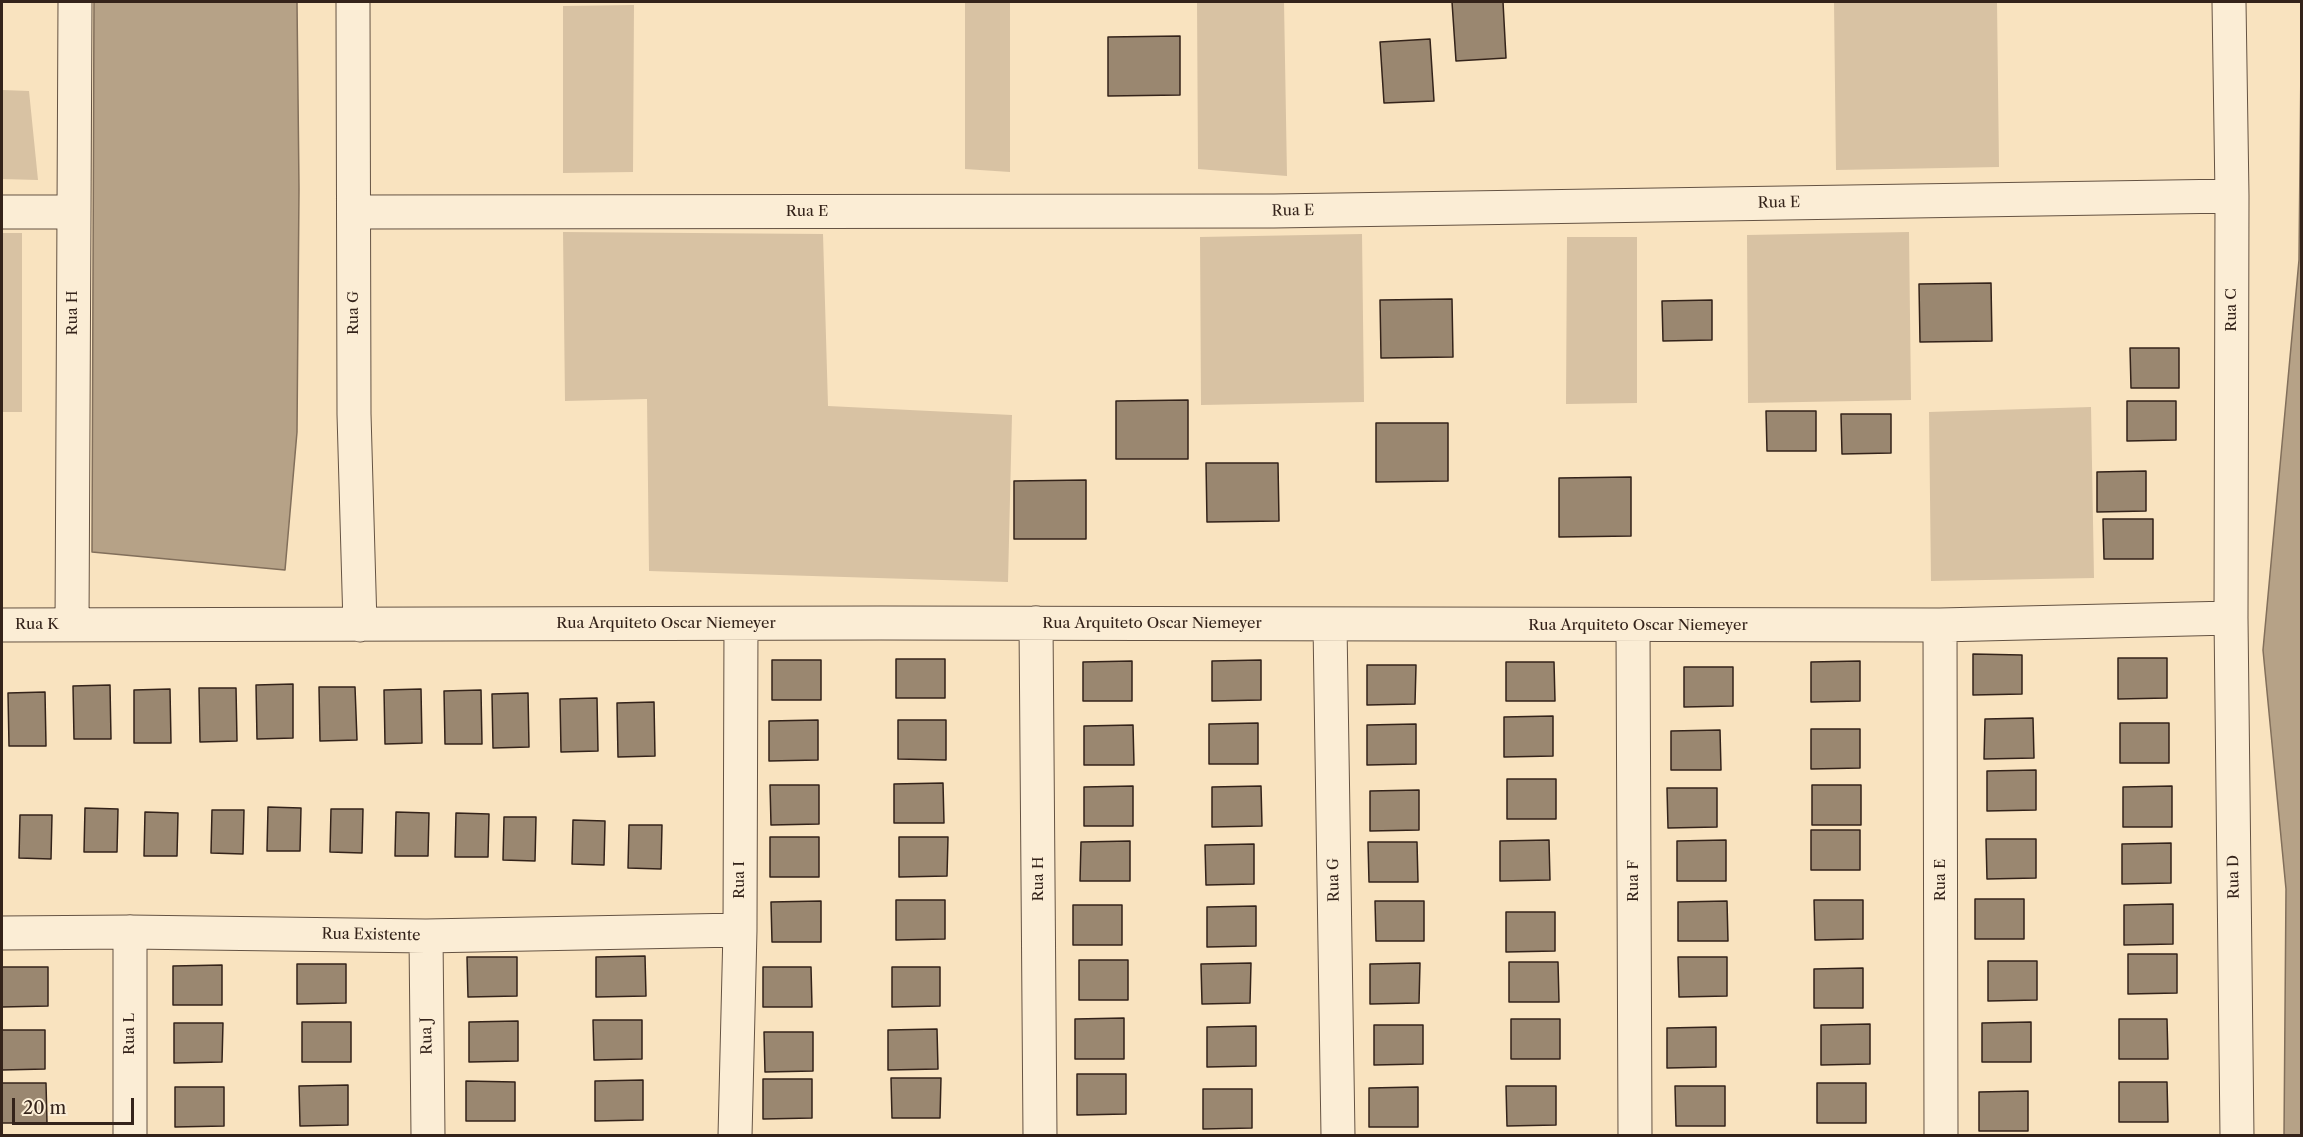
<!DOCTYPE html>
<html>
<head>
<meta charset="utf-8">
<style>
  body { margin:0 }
  #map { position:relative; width:2303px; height:1137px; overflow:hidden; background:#f9e3bf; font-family:"Libre Caslon Text",serif }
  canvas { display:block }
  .frame { position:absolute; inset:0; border:3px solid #34231a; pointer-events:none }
  .scale { position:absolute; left:12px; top:1098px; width:122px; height:27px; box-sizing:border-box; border:3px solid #34231a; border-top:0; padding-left:8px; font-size:18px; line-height:21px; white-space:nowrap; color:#34231a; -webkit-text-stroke:4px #fbedd5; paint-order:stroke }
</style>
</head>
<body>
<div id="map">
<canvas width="2303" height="1137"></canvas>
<div class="frame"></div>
<div class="scale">20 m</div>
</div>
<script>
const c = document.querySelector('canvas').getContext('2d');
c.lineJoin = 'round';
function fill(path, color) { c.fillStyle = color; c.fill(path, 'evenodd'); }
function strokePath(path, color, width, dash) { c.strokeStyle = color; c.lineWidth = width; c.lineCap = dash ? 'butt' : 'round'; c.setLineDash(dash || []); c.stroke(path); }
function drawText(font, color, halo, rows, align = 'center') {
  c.font = font + ' "Libre Caslon Text",serif'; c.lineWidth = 4.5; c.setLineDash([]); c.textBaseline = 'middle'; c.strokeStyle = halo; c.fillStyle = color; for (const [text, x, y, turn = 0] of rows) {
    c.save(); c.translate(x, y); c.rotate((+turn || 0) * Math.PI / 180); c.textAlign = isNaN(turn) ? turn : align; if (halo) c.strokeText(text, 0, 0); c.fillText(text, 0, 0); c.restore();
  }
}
fill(new Path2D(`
  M965 2H1010V172L965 169Z
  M1197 2H1284L1287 176 1198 169Z
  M1834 2H1997L1999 167 1836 170Z
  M634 5 633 172 563 173V6Z
  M2 90 29 91 38 180 2 179Z
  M563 232 823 234 828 406 1012 415 1008 582 649 571 647 399 565 401Z
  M1909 232 1911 400 1748 403 1747 235Z
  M2 233H22V412H2Z
  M1362 234 1364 402 1201 405 1200 237Z
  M1567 237H1637V403L1566 404Z
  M2091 407 2094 578 1931 581 1929 412Z`), '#d8c2a3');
const water = new Path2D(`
  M94 2H297L299 189 297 432 285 570 92 552Z
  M2301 61 2302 1135 2284 1136 2286 889 2263 650 2299 260Z`);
fill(water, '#b6a287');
strokePath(water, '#826f5b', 1.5);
const building = new Path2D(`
  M1452 2H1503L1506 58 1456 61Z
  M1180 36V95L1108 96V37Z
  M1430 39 1434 101 1384 103 1380 42Z
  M1991 283 1992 341 1920 342 1919 284Z
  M1452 299 1453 357 1381 358 1380 300Z
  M1712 300V340L1663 341 1662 301Z
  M2130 348H2179V388H2131Z
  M1188 400V459H1116V401Z
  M2127 401H2176V440L2127 441Z
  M1766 411H1816V451H1767Z
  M1841 414H1891V453L1842 454Z
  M1376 423H1448V481L1376 482Z
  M1206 463H1278L1279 521 1207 522Z
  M2146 471V511L2097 512V472Z
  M1631 477V536L1559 537V478Z
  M1086 480V539H1014V481Z
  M2103 519H2153V559H2104Z
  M1973 654 2022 655V694L1973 695Z
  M2118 658H2167V698L2118 699Z
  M896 659H945V698H896Z
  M772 660H821V700H772Z
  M1261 660V700L1212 701V661Z
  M1132 661V701H1083V662Z
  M1860 661V701L1811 702V662Z
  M1506 662H1554L1555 701H1506Z
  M1367 665H1416L1415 704 1367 705Z
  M1684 667H1733V706L1684 707Z
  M293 684V738L257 739 256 685Z
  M110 685 111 739H74L73 686Z
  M319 687H355L357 740 320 741Z
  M199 688H236L237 741 200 742Z
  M170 689 171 743H134V690Z
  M421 689 422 743 385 744 384 690Z
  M481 690 482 744H445L444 691Z
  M45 692 46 746H9L8 693Z
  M528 693 529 747 493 748 492 694Z
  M597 698 598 751 561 752 560 699Z
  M654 702 655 756 618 757 617 703Z
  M1553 716V756L1504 757V717Z
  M2033 718 2034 758 1984 759 1985 719Z
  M818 720V760L769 761V721Z
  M898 720H946V760L898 759Z
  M1258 723V764H1209V724Z
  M2120 723H2169V763H2120Z
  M1416 724V764L1367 765V725Z
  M1133 725 1134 765H1084V726Z
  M1811 729H1860V768L1811 769Z
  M1720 730 1721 770H1671V731Z
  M2036 770V810L1987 811V771Z
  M1507 779H1556V819H1507Z
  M943 783 944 823H894V784Z
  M770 785H819V824L771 825Z
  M1812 785H1861V825H1812Z
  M1133 786V826H1084V787Z
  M1261 786 1262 826 1212 827V787Z
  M2172 786V827H2123V787Z
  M1667 788H1717V827L1668 828Z
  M1419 790V830L1370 831V791Z
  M268 807 301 808 300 851H267Z
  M85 808 118 809 117 852H84Z
  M331 809H363L362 853 330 852Z
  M212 810H244L243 854 211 853Z
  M145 812 178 813 177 856H144Z
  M396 812 429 813 428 856H395Z
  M456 813 489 814 488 857H455Z
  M20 815H52L51 859 19 858Z
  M504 817H536L535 861 503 860Z
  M573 820 605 821 604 865 572 864Z
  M629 825H662L661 869 628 868Z
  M1811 830H1860V870H1811Z
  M770 837H819V877H770Z
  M899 837H948L947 876 899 877Z
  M1986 839H2036V878L1987 879Z
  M1549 840 1550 880 1500 881V841Z
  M1726 840V881H1677V841Z
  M1130 841V881H1080L1081 842Z
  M1368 842H1417L1418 882H1369Z
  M2171 843V883L2122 884V844Z
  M1254 844V884L1206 885 1205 845Z
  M1975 899H2024V939H1975Z
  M896 900H945V939L896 940Z
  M1814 900H1863V939L1815 940Z
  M821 901V942H772L771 902Z
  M1375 901H1424V941H1376Z
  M1727 901 1728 941H1678V902Z
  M2173 904V944L2124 945V905Z
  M1073 905H1122V945H1073Z
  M1256 906V946L1207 947V907Z
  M1506 912H1555V951L1506 952Z
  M2128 954H2177V993L2128 994Z
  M645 956 646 996 596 997V957Z
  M467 957H517V996L468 997Z
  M1678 957H1727V996L1679 997Z
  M1079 960H1128V1000H1079Z
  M1988 961H2037V1000L1988 1001Z
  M1509 962H1558L1559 1002H1509Z
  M1251 963 1250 1003 1202 1004 1201 964Z
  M1420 963 1419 1003 1370 1004V964Z
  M297 964H346V1003L297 1004Z
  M222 965V1005H173V966Z
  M2 967H48V1006L2 1007Z
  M763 967H811L812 1007H763Z
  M892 967H940V1006L892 1007Z
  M1863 968V1008H1814V969Z
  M1124 1018V1059H1075V1019Z
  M1511 1019H1560V1059H1511Z
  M2119 1019H2167L2168 1059H2119Z
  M593 1020H642V1059L594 1060Z
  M518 1021V1061L469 1062V1022Z
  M302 1022H351V1062H302Z
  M2031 1022V1062H1982V1023Z
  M174 1023H223L222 1062 174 1063Z
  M1870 1024V1064L1821 1065V1025Z
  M1374 1025H1423V1064L1374 1065Z
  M1256 1026V1066L1207 1067V1027Z
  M1716 1027V1067L1667 1068V1028Z
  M937 1029 938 1069 888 1070V1030Z
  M2 1030H45V1069L2 1070Z
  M764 1032H813V1071L765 1072Z
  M1077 1074H1126V1114L1077 1115Z
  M891 1078H941L940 1118H892Z
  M763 1079H812V1118L763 1119Z
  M643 1080V1120L595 1121V1081Z
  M466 1081 515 1082V1121H466Z
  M2119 1082H2167L2168 1122H2119Z
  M2 1083H46L47 1123H2Z
  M1817 1083H1866V1123H1817Z
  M348 1085V1125L300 1126 299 1086Z
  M1506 1086H1556V1125L1507 1126Z
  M1675 1086H1725V1126H1676Z
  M175 1087H224V1126L175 1127Z
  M1418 1087V1127H1369V1088Z
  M1203 1089H1252V1128L1203 1129Z
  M2028 1091V1131H1979V1092Z`);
fill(building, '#9a8770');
strokePath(building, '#34231a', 1.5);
const minor = new Path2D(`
  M353 2 354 414 360 625
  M2229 2 2232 196 2231 618 2237 1136
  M2 212H73
  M354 212 1274 211 2232 196
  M1036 623 1040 1136
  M2 625 881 623 1940 625 2231 618
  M72 625 75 2
  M1330 625 1338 1136
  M1940 625 1941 1136
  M1633 627 1635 1136
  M130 932V1136
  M2 933 130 932 426 936 740 930
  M426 936 428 1136
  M735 1136 740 930 741 624`);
strokePath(minor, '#655343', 35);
strokePath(minor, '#fbedd5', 33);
drawText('15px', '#34231a', '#fbedd5', [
  ["Rua E",1779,203,-1],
  ["Rua E",1293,211,-1],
  ["Rua E",807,212],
  ["Rua C",2232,310,-90],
  ["Rua H",73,313,-90],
  ["Rua G",354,313,-90],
  ["Rua Arquiteto Oscar Niemeyer",666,624],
  ["Rua Arquiteto Oscar Niemeyer",1152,624],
  ["Rua K",37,625],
  ["Rua Arquiteto Oscar Niemeyer",1638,626],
  ["Rua D",2234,877,-91],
  ["Rua H",1039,879,-90],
  ["Rua I",740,880,-90],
  ["Rua G",1334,880,-91],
  ["Rua E",1941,880,-90],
  ["Rua F",1634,881,-90],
  ["Rua Existente",371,935,1],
  ["Rua L",130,1034,-90],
  ["Rua J",427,1036,-91]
]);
</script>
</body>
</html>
